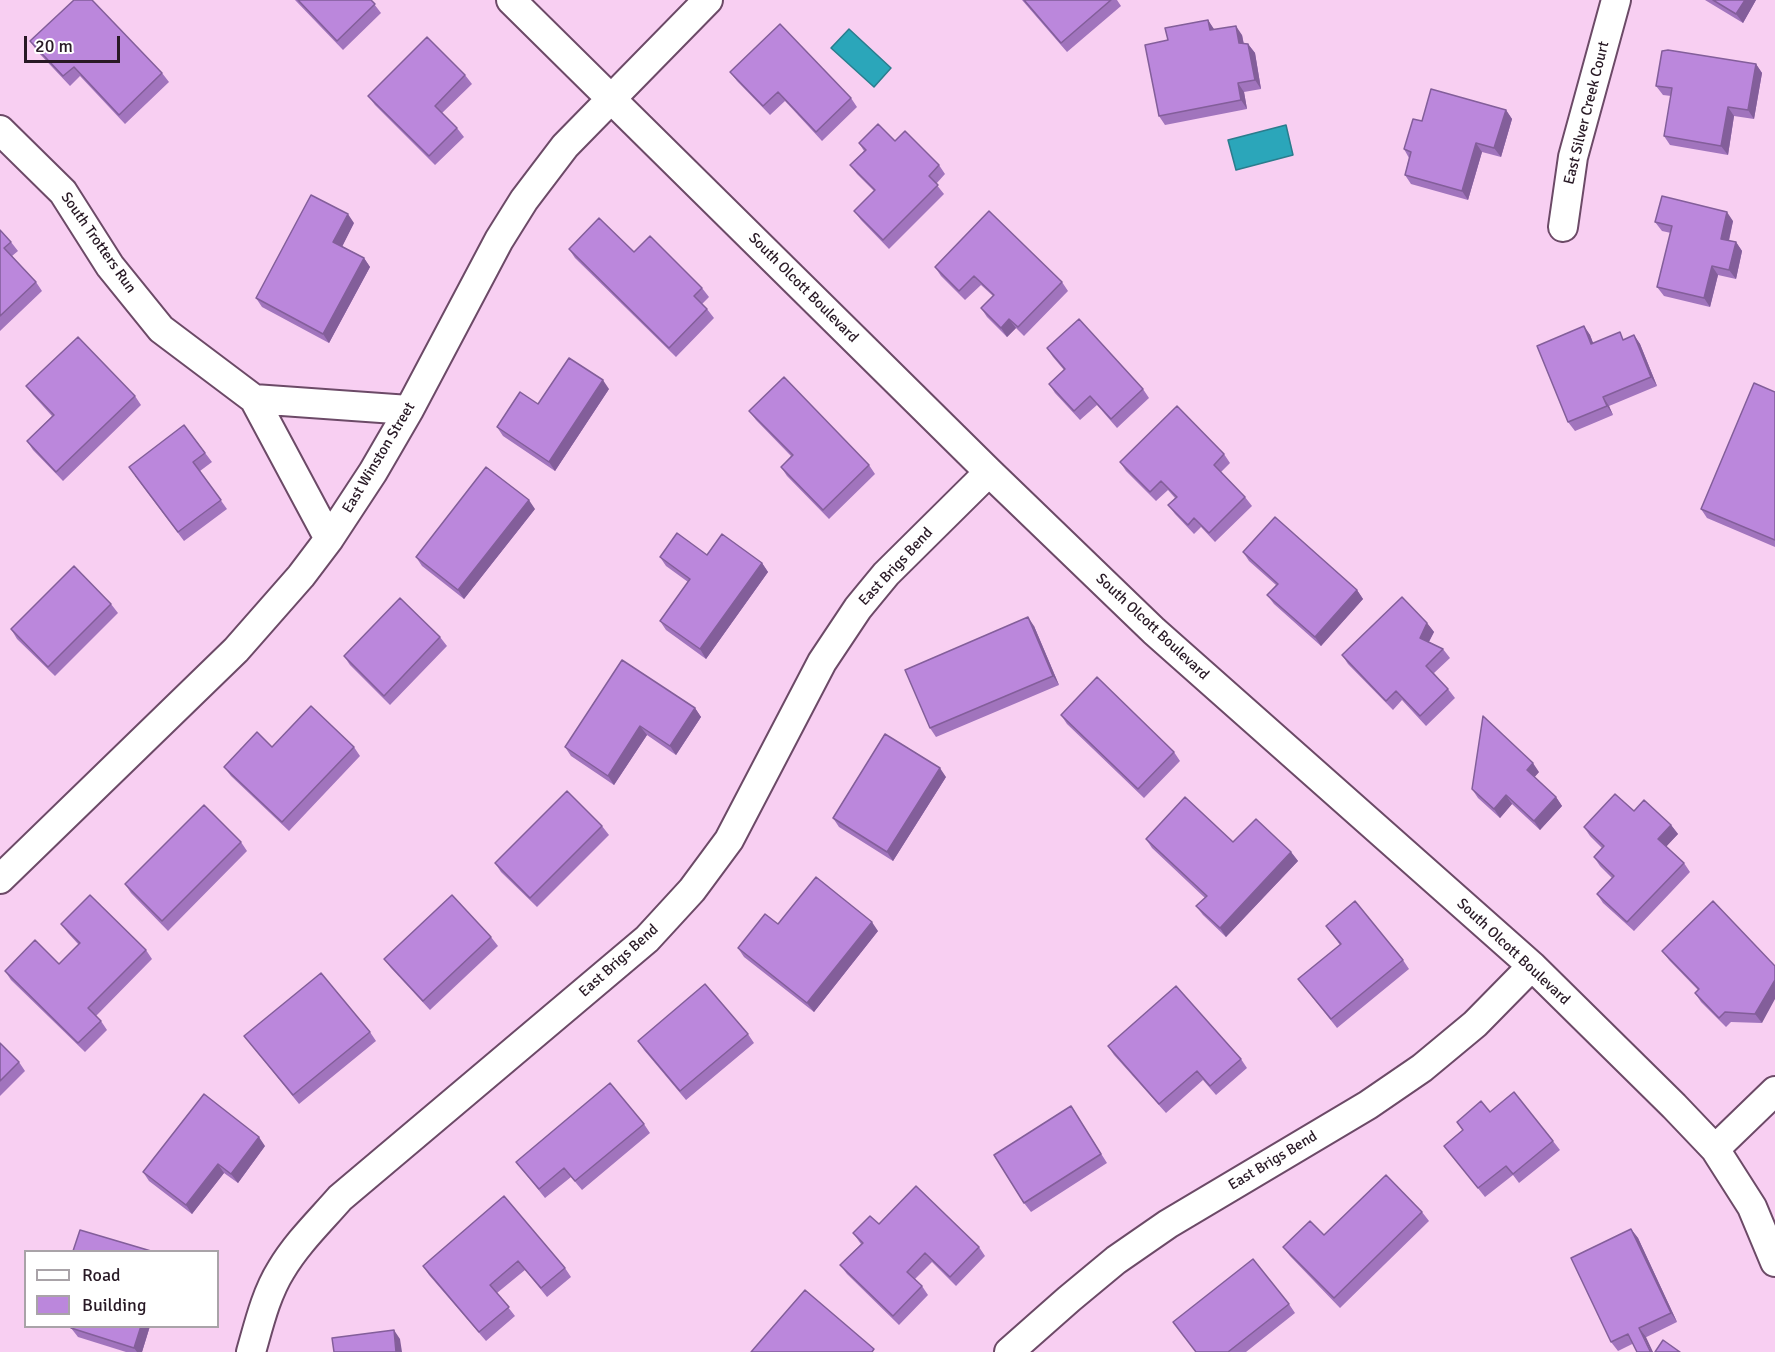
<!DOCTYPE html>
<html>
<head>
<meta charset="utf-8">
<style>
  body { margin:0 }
  #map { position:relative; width:1775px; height:1352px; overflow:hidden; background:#f8cff2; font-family:Signika,sans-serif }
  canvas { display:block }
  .legend { position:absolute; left:24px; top:1250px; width:195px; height:78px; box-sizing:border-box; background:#fff; border:2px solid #a9a3a8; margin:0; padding:8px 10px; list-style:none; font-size:18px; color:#281925 }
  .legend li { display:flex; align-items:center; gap:12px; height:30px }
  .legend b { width:30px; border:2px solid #a9a3a8 }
  .scale { position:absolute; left:24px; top:36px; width:96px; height:27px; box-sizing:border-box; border:3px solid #281925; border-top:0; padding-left:8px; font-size:18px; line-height:21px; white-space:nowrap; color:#281925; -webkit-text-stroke:4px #fff; paint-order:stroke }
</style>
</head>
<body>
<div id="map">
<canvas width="1775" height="1352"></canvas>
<ul class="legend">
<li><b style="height:8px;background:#fff"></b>Road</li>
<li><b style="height:16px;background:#bb87dc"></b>Building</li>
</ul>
<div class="scale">20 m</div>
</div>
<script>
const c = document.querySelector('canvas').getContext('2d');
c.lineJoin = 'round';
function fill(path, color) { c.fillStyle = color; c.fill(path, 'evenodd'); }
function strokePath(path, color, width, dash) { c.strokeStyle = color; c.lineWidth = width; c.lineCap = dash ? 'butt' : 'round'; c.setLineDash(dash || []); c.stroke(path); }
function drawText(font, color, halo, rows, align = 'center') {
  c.font = font + ' Signika,sans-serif'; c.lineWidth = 4.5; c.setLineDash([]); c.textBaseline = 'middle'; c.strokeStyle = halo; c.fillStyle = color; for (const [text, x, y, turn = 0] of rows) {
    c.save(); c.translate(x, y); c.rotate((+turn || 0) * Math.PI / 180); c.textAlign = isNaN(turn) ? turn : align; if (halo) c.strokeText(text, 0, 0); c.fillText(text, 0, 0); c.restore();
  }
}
const water = new Path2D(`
  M849 29 891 68 874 87 831 48Z
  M1286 125 1293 155 1236 170 1228 140Z`);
fill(water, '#2ba6ba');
strokePath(water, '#2a7c8d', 1.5);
const street = new Path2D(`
  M511 0 989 472 1154 631 1532 966 1674 1106 1715 1149 1752 1207 1775 1262
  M0 130 63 192 110 266 161 329 254 399 329 539
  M1563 227 1573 157 1616 0
  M254 399 409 410
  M0 879 236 650 301 576 329 539 373 472 409 410 499 240 524 200 565 146 708 0
  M1715 1149 1775 1091
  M251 1352C259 1324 266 1294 281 1270 297 1243 320 1221 340 1198L647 939 692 890 729 840 822 662 858 608 886 574 989 472
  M1009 1352 1069 1299 1116 1260 1168 1224 1368 1105 1422 1068 1475 1024 1532 966`);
strokePath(street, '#6c4a67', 32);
strokePath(street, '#fff', 28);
fill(new Path2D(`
  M295 0H371L381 13 343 50Z
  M1022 0H1117L1121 6 1067 52Z
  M1705 0H1756L1743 23Z
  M1208 20 1214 30 1242 35 1244 44H1248L1255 53 1261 89 1244 92 1247 109 1165 125 1159 116 1168 40Z
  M30 41 162 73 169 82 125 124 80 76 70 86 37 51Z
  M1756 64 1762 73 1754 119 1734 116 1728 155 1670 145 1664 136 1671 96 1663 95 1656 86Z
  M730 72 851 98 857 107 822 141 785 101 770 115 737 81Z
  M465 75 472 84 442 113 457 128 464 137 435 165 375 105 368 96Z
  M1506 110 1512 119 1501 157 1482 152 1468 200 1411 184 1405 175 1409 158 1404 149 1422 121Z
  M895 141 939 165 945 174 936 184 944 194 889 249 861 220 854 211 874 191 857 174 850 165 864 151 859 143Z
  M1733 221 1729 241 1736 242 1742 251 1736 279 1718 275 1710 307 1664 296 1657 287 1671 233 1662 231 1655 222Z
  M354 223 342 246 364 258 370 267 329 343 262 307 256 298Z
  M0 230 11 242 18 251 12 256 36 282 42 291 0 331Z
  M569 249 634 252 702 288 709 297 702 304 707 309 714 318 676 357 575 258Z
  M935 267 1062 282 1068 291 1024 336 1016 328 1007 337 987 317 981 308 993 296 981 285 965 300 941 276Z
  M1584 326 1590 335 1593 343 1625 339 1634 335 1640 344 1657 386 1609 406 1613 415 1575 431 1568 422Z
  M1047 348 1143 389 1149 398 1117 428 1097 405 1080 420 1055 393 1049 384 1064 370 1053 357Z
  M26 386 135 396 141 405 63 481 33 450 27 441 52 416 33 395Z
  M609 389 555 471 503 436 497 427 538 404Z
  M1775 392V547L1707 518 1701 509Z
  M749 411 869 465 875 474 829 519 787 476 781 467 791 456 756 420Z
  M184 425 212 462 200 471 227 509 184 541 135 476Z
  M1224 454 1230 463 1221 472 1245 497 1252 506 1215 542 1201 527 1194 534 1175 514 1168 505 1175 498 1168 490 1156 501 1126 471 1120 462Z
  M535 509 464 599 422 566 416 557Z
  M1243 552 1357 590 1363 599 1321 646 1274 604 1267 595 1276 585 1249 561Z
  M707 555 762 563 768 572 706 659 666 630 660 621 688 582 666 566 660 557Z
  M111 604 118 613 55 676 17 639 11 629Z
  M1427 623 1434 632 1429 642 1443 649 1450 658 1434 673 1448 689 1455 698 1426 726 1402 700 1393 710 1348 664 1342 655Z
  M1034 626 1059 685 936 737 930 728Z
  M440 637 447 646 390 705 350 665 344 656Z
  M695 708 701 717 676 755 647 735 614 785 571 756 565 747Z
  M1061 715 1174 752 1180 761 1144 798 1067 724Z
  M354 747 360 756 289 831 231 776 224 767Z
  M1539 772 1534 777 1556 797 1562 806 1540 830 1512 804 1500 818 1478 798 1472 789Z
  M946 777 893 861 839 827 833 818Z
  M1634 811 1671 825 1678 834 1666 846 1684 863 1690 872 1634 931 1603 903 1597 894 1612 878 1600 866 1594 857 1602 848 1590 836 1584 827Z
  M602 826 609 835 537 907 501 872 495 863Z
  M1146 839 1233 842 1291 852 1298 861 1226 937 1203 915 1196 906 1205 898 1152 848Z
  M241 842 247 851 168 931 131 893 125 884Z
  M1713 901 1762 1023 1731 1022 1726 1027 1701 1002 1695 993 1698 990 1669 960 1662 951Z
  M61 924 146 950 152 959 96 1016 101 1021 107 1030 85 1052 11 980 5 971 59 964 79 945 68 933Z
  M778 924 878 931 814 1012 744 957 738 948Z
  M1326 926 1403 960 1409 969 1337 1028 1298 979 1340 945Z
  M491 937 498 946 430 1010 391 968 384 959Z
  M370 1032 376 1041 299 1104 244 1036Z
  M748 1034 754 1043 686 1100 644 1050 638 1041Z
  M0 1043 19 1062 25 1071 0 1096Z
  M1108 1046 1241 1059 1247 1068 1216 1095 1203 1080 1166 1113 1114 1055Z
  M1071 1106 1107 1163 1031 1212 1024 1203Z
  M1490 1112 1553 1141 1560 1150 1519 1183 1513 1175 1485 1197 1444 1146 1463 1130 1457 1122Z
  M644 1124 650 1133 582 1190 571 1177 545 1198 516 1162Z
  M265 1146 238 1183 224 1173 192 1214 149 1181 143 1172Z
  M504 1196 565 1268 571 1277 547 1297 525 1270 497 1293 515 1316 486 1341 429 1275 423 1266Z
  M1422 1212 1429 1221 1340 1308 1290 1256 1283 1247 1324 1235Z
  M879 1224 979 1247 985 1256 956 1286 932 1262 915 1279 922 1286 928 1295 899 1325 847 1274 840 1265 861 1244 853 1233Z
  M1631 1229 1638 1238 1677 1322 1618 1351 1611 1342Z
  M1289 1304 1295 1313 1246 1352H1196L1173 1322Z
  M72 1326H150L142 1352H126L78 1337 71 1328Z`), '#a174bd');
fill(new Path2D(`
  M1745 0H1756L1743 23 1736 14Z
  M1208 20 1214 29 1216 39 1210 30Z
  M1236 26 1242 35 1245 52 1239 43Z
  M1248 44 1255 53 1261 89 1255 80Z
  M1756 64 1762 73 1754 119 1748 110Z
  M1238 83 1244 92 1247 109 1241 100Z
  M1728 107 1734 116 1728 155 1721 146Z
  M1506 110 1512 119 1501 157 1494 148Z
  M1476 143 1482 152 1468 200 1462 191Z
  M1727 212 1733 221 1727 248 1721 239Z
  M348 214 354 223 340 251 333 242Z
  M1736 242 1742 251 1736 279 1729 270Z
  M364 258 370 267 329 343 323 334Z
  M1712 266 1718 275 1710 307 1704 298Z
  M1009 319 1016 328 1007 337 1001 328Z
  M1584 326 1590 335 1597 353 1591 344Z
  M1634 335 1640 344 1657 386 1651 377Z
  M603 380 609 389 555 471 549 462Z
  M1603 397 1609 406 1613 415 1607 406Z
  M529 500 535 509 464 599 458 590Z
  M762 563 768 572 706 659 700 649Z
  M1357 590 1363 599 1321 646 1315 637Z
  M1028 617 1034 626 1059 685 1053 676Z
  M1427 623 1434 632 1426 647 1420 638Z
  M695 708 701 717 676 755 670 746Z
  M640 726 647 735 614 785 608 776Z
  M1533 763 1539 772 1533 779 1527 770Z
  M940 768 946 777 893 861 887 852Z
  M1506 795 1512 804 1500 818 1494 809Z
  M1556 797 1562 806 1540 830 1534 821Z
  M1671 825 1678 834 1665 848 1658 839Z
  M1291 852 1298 861 1226 937 1220 928Z
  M872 922 878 931 814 1012 807 1003Z
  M1775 980V999L1762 1023 1755 1014Z
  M259 1137 265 1146 238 1183 231 1174Z
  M218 1164 224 1173 192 1214 186 1205Z
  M1631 1229 1638 1238 1677 1322 1671 1313Z
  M141 1326H150L142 1352H137L134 1348Z
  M1639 1328 1646 1337 1653 1352H1651Z
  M394 1330 400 1339 402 1352H396Z`), '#835e9a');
const building = new Path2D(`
  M74 0H92L162 73 119 115 74 67 63 76 30 41Z
  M298 0H371L375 4 337 41Z
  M1024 0H1111L1061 43Z
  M1713 0H1745L1736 14Z
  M1208 20 1210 30 1236 26 1239 43 1248 44 1255 80 1238 83 1241 100 1159 116 1145 45 1168 40 1165 28Z
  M780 24 851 98 816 132 778 92 763 106 730 72Z
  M427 37 465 75 435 106 457 128 429 156 368 96Z
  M1668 50 1756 64 1748 110 1728 107 1721 146 1664 136 1672 88 1656 86 1662 51Z
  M1431 89 1506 110 1494 148 1476 143 1462 191 1405 175 1411 152 1404 149 1413 119 1422 121Z
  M878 124 895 141 905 131 939 165 929 176 938 185 883 240 854 211 875 190 850 165 866 150 859 143Z
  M311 195 348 214 333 242 364 258 323 334 256 298Z
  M1662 196 1727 212 1721 239 1736 242 1729 270 1712 266 1704 298 1657 287 1672 226 1655 222Z
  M989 211 1062 282 1018 327 1009 319 1001 328 981 308 994 295 974 276 959 291 935 267Z
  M599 218 634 252 650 236 702 288 694 296 707 309 669 348 569 249Z
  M0 230 11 242 4 248 36 282 0 316Z
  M1079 319 1143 389 1111 419 1090 396 1074 411 1049 384 1065 369 1047 348Z
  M1584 326 1591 344 1620 332 1623 340 1634 335 1651 377 1603 397 1607 406 1568 422 1537 346Z
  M78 337 135 396 56 472 27 441 54 415 26 386Z
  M569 358 603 380 549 462 497 427 520 392 538 404Z
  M784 377 869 465 823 510 781 467 793 455 749 411Z
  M1754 383 1775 392V540L1701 509Z
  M1177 406 1224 454 1214 465 1245 497 1209 533 1194 518 1188 525 1168 505 1177 497 1161 481 1150 492 1120 462Z
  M184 425 205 453 193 462 221 500 178 532 129 467Z
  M486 467 529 500 458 590 416 557Z
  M1275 517 1357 590 1315 637 1267 595 1278 584 1243 552Z
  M677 533 707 555 722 534 762 563 700 649 660 621 690 579 660 557Z
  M74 566 111 604 48 667 11 629Z
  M1402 597 1427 623 1420 638 1443 649 1426 666 1448 689 1420 716 1396 691 1386 701 1342 655Z
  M400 598 440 637 384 696 344 656Z
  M1028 617 1053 676 930 728 905 670Z
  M622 660 695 708 670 746 640 726 608 776 565 747Z
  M1097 677 1174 752 1138 789 1061 715Z
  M311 706 354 747 282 822 224 767 257 732 272 747Z
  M1483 716 1533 763 1527 770 1556 797 1534 821 1506 795 1494 809 1472 789Z
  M885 734 940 768 887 852 833 818Z
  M567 791 602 826 530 898 495 863Z
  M1615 794 1634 811 1644 800 1671 825 1658 839 1684 863 1627 922 1597 894 1614 876 1594 857 1604 846 1584 827Z
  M1185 797 1233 842 1256 819 1291 852 1220 928 1196 906 1207 896 1146 839Z
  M204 805 241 842 162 921 125 884Z
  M816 877 872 922 807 1003 738 948 765 914 778 924Z
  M90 895 146 950 88 1008 101 1021 78 1043 5 971 35 940 59 964 80 943 61 924Z
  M452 895 491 937 423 1001 384 959Z
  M1355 901 1403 960 1331 1019 1298 979 1341 944 1326 926Z
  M1713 901 1775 966V980L1755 1014 1725 1012 1719 1018 1695 993 1699 989 1662 951Z
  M321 973 370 1032 293 1095 244 1036Z
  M705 984 748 1034 680 1091 638 1041Z
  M1176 986 1241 1059 1210 1086 1197 1071 1159 1104 1108 1046Z
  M0 1043 19 1062 0 1081Z
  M610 1083 644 1124 575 1181 564 1168 539 1189 516 1162Z
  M1514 1092 1553 1141 1513 1174 1506 1166 1478 1188 1444 1146 1463 1130 1457 1122 1481 1101 1490 1112Z
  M204 1094 259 1137 231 1174 218 1164 186 1205 143 1172Z
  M1071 1106 1101 1154 1024 1203 994 1155Z
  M1386 1175 1422 1212 1334 1298 1283 1247 1310 1221 1324 1235Z
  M916 1186 979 1247 950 1277 925 1253 907 1272 922 1286 893 1316 840 1265 863 1243 853 1233 870 1216 879 1224Z
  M504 1196 565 1268 541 1288 518 1261 490 1285 509 1307 479 1332 423 1266Z
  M1631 1229 1671 1313 1639 1328 1650 1351 1652 1352H1637L1628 1334 1611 1342 1571 1258Z
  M80 1230 151 1251H73Z
  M1253 1259 1289 1304 1228 1352H1196L1173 1322Z
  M805 1290 874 1349 872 1352H751Z
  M72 1326H141L134 1348 71 1328Z
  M394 1330 396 1352H334L332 1338Z
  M1663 1340 1680 1352H1655Z`);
fill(building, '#bb87dc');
strokePath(building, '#835e9a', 1.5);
drawText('15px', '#281925', '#fff', [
  ["East Silver Creek Court",1587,113,-76],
  ["South Trotters Run",98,243,55],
  ["South Olcott Boulevard",803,288,45],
  ["East Winston Street",379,458,-59],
  ["East Brigs Bend",896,567,-47],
  ["South Olcott Boulevard",1152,627,43],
  ["South Olcott Boulevard",1513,952,43],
  ["East Brigs Bend",619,961,-42],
  ["East Brigs Bend",1273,1161,-31]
]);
</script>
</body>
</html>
